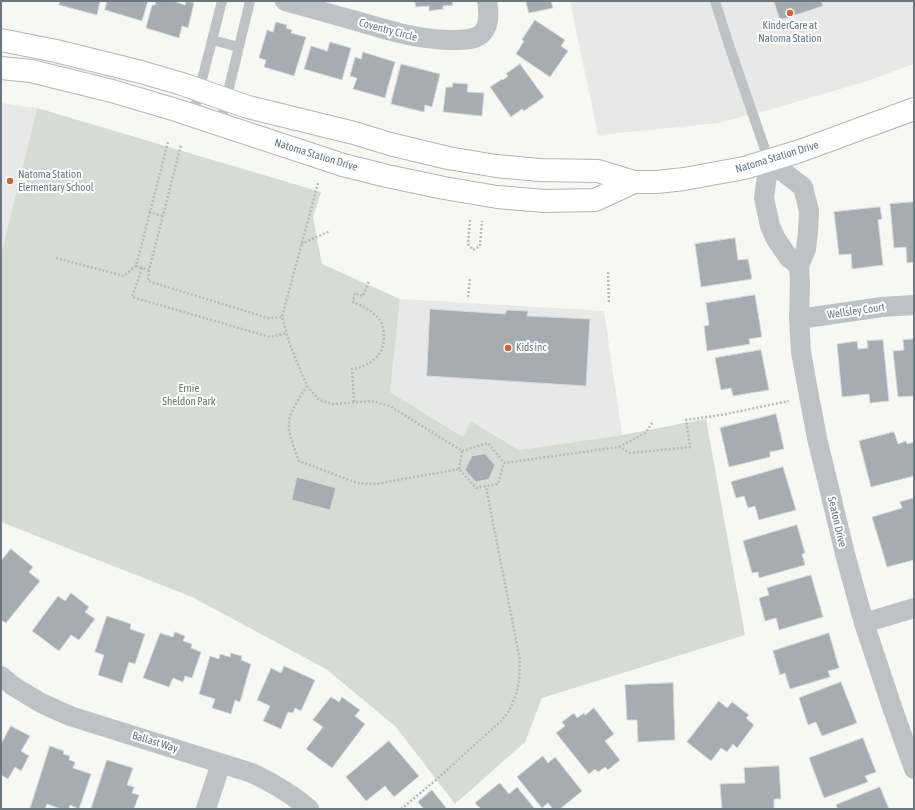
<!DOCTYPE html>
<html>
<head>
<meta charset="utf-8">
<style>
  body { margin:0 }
  #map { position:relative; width:915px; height:810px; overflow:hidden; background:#f7f7f4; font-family:"Asap Condensed",sans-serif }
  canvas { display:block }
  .frame { position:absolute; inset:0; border:2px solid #697781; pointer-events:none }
</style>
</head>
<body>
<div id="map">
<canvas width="915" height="810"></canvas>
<div class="frame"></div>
</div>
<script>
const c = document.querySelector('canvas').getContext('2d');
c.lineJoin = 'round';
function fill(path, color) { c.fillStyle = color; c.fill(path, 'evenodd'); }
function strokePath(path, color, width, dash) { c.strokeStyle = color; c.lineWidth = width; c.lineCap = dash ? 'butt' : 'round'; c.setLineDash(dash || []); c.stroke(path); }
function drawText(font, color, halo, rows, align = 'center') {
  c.font = font + ' "Asap Condensed",sans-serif'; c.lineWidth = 4; c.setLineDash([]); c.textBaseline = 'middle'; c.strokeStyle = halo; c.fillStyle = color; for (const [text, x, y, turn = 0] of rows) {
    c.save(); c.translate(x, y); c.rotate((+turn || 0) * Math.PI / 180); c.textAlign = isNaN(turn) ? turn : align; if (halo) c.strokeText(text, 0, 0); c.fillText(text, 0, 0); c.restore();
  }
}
fill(new Path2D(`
  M570 1H914V64L864 82 769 110 718 123 598 135Z
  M1 103 37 108 1 255Z
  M400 299 604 311 622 435 519 450 471 421 463 437 390 392Z`), '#e7e8e7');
fill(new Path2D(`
  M37 108 321 192 313 217 322 264 400 299 390 392 463 437 471 421 519 450 622 435 706 419 745 635 542 698 525 742 455 804 396 727 326 669 192 597 1 522V255Z`), '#d6dbd4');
const building = new Path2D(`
  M60 1H100L97 15 59 5Z
  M107 1H148L142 21 105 10Z
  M156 1H173L185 5 186 1 194 3 188 28 182 26 179 38 146 28 152 5H155Z
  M415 1H452L453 5 443 6V9L429 11V6L416 7Z
  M526 1H551L553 8 529 13Z
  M774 1H821L823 6 780 20Z
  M535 20 565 40 561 46 568 51 550 77 516 54 524 41 522 40Z
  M276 22 287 25 286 28 292 30 291 33 306 37 294 76 264 67 266 60 259 58 267 30 273 32Z
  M330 42 351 48 342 80 304 69 311 46 327 51Z
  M363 52 395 62 385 98 353 89 357 78 350 76 355 57 361 59Z
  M401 64 440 74 432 107 425 105 424 112 391 104Z
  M520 64 544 97 524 111 522 109 511 117 490 87 502 79 503 80 508 76 506 74Z
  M453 83 468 84 467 92 484 93 482 116 443 112 446 87H452Z
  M914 202V262L907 263 906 247 894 248 890 204Z
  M880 207 882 219 878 220 883 265 852 269 851 254 839 255 834 212Z
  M735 238 738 260 748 259 752 279 701 287 695 244Z
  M755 295 762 337 749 339 750 344 707 351 704 326 709 325 706 303Z
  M430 309 505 314 507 310 528 311 527 316 590 319 586 386 427 376Z
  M914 339V396L898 397 893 351 904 350 903 340Z
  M883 340 889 401 870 403 869 394 842 397 837 344 857 341 858 349 868 348 867 341Z
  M761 350 769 390 733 396 731 388 721 390 715 358Z
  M776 414 784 449 770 452V457L729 467 720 428Z
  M894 432 898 444 906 441 907 444 914 442V476L871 487 859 441Z
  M485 454 495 465 489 479 476 482 465 470 472 456Z
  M783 467 796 510 759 520 755 506 748 508 744 496 736 498 731 482Z
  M297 477 336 488 330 510 292 500Z
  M914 498V560L887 567 872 517 902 508 900 502Z
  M797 525 805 553 802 554 805 565 759 578 758 572 752 573 743 541Z
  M11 549 33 567 29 572 40 581 6 623 1 620V561Z
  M811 575 823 617 779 630 776 618 765 621 759 598 769 595 767 588Z
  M71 593 89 607 85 612 95 619 79 640 71 635 59 651 32 631 58 596 65 601Z
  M107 616 131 624 130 629 145 634 135 664 129 662 122 683 98 675 104 655 95 652Z
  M175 632 185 636 183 641 192 644 191 648 201 652 192 678 185 676 183 682 173 678 169 687 143 678 160 633 173 637Z
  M829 633 839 668 828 671 830 677 790 689 785 673 780 675 773 651Z
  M231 653 242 656 241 660 251 664 240 702 235 700 231 714 212 708 215 699 199 694 210 656 219 659 220 654 230 657Z
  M284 666 315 680 301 711 295 708 293 713 288 712 281 729 263 721 270 706 257 700 271 668 281 673Z
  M841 682 857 723 822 736 816 722 808 725 799 698Z
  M673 683 675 740 638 742 637 720H627L625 685Z
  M331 697 339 702 342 697 360 710 355 716 365 724 332 768 306 749 323 727 313 720Z
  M719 701 727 708 732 702 749 715 746 718 754 725 737 748 733 744 727 752 721 748 711 761 687 742Z
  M594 708 614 734 605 741 620 760 608 770 605 767 598 772 595 769 589 774 556 733 565 726 562 722 574 713 577 718 584 713 585 715Z
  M11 726 30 736 21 751 29 756 21 771 15 767 8 779 1 775V744Z
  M863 738 876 772 865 776 868 782 824 798 809 758Z
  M389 741 419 776 394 797 385 786 366 801 346 777Z
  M50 746 64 751 63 754 70 756 69 760 75 762 73 768 91 774 79 809 70 805 69 809H61L47 804 45 809H30Z
  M543 756 548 763 555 757 582 791 560 809H553L548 803 542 808 517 777Z
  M107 760 133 768 127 785 134 787 132 793 139 795 134 809H91Z
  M779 766 781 799H774V809H722L720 784 745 783 744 768Z
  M500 783 509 794 517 787 535 809H481L475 803Z
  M880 787 889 809H838L836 805Z
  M432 790 447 809H422L423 808 418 802Z`);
fill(building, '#a6adb2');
strokePath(building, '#d8d8d7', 1);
const secondary = new Path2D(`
  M1 40 56 51 141 72 182 84 248 107 354 133 390 144 448 158 496 166 540 170 598 171 634 182H657L684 179 744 168 800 151 914 109
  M1 68 31 71 112 91 176 110 343 165 387 176 444 188 497 197 545 201 595 200 634 182`);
strokePath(secondary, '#b1b6b9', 24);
strokePath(new Path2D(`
  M168 142 136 266 149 270 181 145
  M318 183 282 317 290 345 307 386C302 394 289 413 289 422 288 434 295 450 299 461L357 483 376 484 459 469 476 488 498 484 504 463 619 447 630 453 690 447 686 420 721 415 789 401
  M149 212 163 216
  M470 220 468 244 473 250 480 246 482 221
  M301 244 330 231
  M56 258 124 276 136 266
  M142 268 132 297 270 337 287 333
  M149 270 148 281 268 318 282 317
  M608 272 609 304
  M468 297 470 278
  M307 386 319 400 334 404 372 401 390 406 462 451 459 469
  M354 402 352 369C370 366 384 356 384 337 384 331 383 324 379 319 373 311 362 306 353 302L355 293 363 296 369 281
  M619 447 645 433 653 422
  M462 451 488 443 504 463
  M401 809 436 780 502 720 509 711 516 695 519 682 520 660 486 487`), '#b8bbbd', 2.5, [2, 2]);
strokePath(new Path2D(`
  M715 1 729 45 769 161
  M212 40 239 47
  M193 115 222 1
  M220 125 250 1`), '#bec2c5', 10);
strokePath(new Path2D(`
  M285 1C308 7 330 14 353 20 387 30 417 40 454 40 462 40 473 40 480 35 490 28 489 11 487 1
  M799 266 789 258 776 239 770 226 764 198 769 161 803 187 809 211 808 232 806 249 799 266 800 282 799 319 801 352 809 396 817 438 845 554 864 623 892 707 914 769
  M799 319 882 307 914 305
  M864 623 914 608
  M1 676 13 686 41 703 70 716 252 773C273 783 292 794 309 809
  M206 809 221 763`), '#bec2c5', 20);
strokePath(secondary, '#fff', 22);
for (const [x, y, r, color] of [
  [790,13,4,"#ce603d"],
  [10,181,4,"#ce603d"],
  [508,348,4,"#ce603d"]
]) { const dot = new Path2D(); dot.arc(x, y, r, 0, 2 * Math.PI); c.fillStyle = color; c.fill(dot); strokePath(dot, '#fff', 1.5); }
drawText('11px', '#697781', '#fff', [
  ["KinderCare at",790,26,"center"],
  ["Natoma Station",790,39,"center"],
  ["Natoma Station",18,175],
  ["Elementary School",18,188],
  ["Kids inc",516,348]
], 'left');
drawText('11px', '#697781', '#fff', [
  ["Coventry Circle",388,30,15],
  ["Natoma Station Drive",316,155,17],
  ["Natoma Station Drive",777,157,-17],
  ["Wellsley Court",856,311,-8],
  ["Seaton Drive",837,522,77],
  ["Ballast Way",155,742,17]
]);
drawText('11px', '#6b7967', '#fff', [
  ["Ernie",189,389],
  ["Sheldon Park",189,402]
]);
</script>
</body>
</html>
